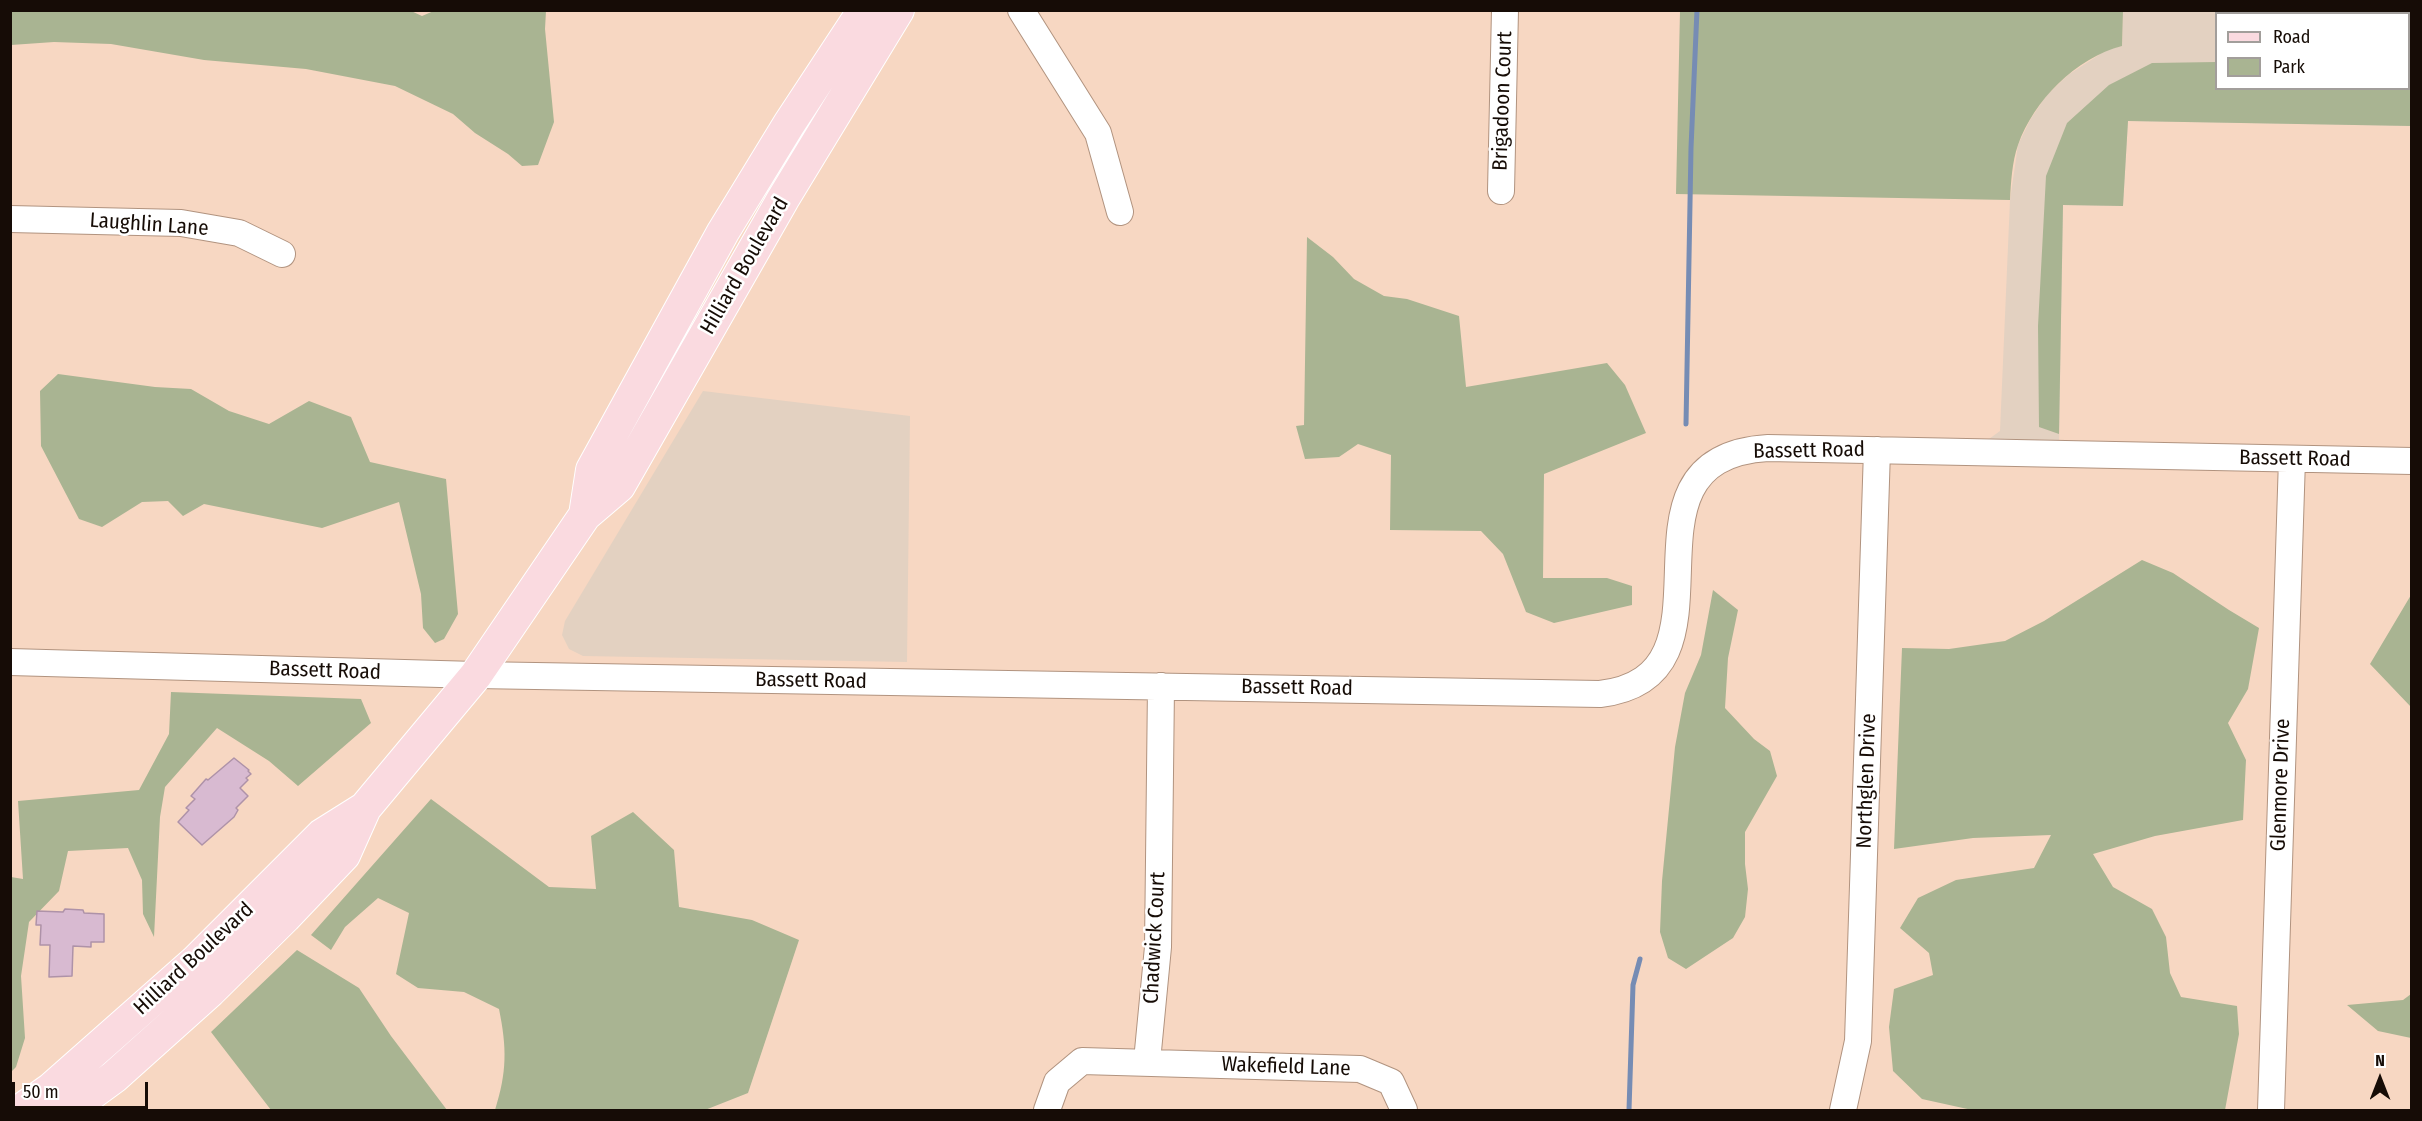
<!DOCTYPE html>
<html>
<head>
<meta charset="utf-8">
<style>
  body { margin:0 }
  #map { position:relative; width:2422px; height:1121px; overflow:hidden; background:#f7d7c2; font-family:"Fira Sans Condensed",sans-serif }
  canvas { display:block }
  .frame { position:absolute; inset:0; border:12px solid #160c06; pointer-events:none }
  .legend { position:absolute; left:2215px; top:12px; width:195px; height:78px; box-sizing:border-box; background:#fff; border:2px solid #a29e9b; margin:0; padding:8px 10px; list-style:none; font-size:18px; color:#160c06 }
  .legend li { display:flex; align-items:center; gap:12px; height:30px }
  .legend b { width:30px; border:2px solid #a29e9b }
  .north { position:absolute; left:2350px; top:1049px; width:60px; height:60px; -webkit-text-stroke:4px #fff; paint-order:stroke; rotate:0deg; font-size:16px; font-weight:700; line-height:24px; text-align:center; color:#160c06 }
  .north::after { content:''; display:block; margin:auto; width:21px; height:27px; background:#160c06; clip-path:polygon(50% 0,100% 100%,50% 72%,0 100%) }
  .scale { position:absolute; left:12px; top:1082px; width:136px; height:27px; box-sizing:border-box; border:3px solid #160c06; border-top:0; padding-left:8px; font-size:18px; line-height:21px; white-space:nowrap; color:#160c06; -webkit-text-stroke:4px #fff; paint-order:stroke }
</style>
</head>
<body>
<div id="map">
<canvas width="2422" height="1121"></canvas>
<div class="frame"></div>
<ul class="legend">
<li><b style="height:8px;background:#fadae0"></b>Road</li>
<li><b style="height:16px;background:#a9b492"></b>Park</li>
</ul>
<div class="north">N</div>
<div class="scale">50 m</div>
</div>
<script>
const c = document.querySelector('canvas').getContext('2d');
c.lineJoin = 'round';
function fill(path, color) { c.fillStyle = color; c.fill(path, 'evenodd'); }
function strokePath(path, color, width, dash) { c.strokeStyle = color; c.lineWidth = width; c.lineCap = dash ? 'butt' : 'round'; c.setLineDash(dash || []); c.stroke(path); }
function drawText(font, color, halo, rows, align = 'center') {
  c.font = font + ' "Fira Sans Condensed",sans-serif'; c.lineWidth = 5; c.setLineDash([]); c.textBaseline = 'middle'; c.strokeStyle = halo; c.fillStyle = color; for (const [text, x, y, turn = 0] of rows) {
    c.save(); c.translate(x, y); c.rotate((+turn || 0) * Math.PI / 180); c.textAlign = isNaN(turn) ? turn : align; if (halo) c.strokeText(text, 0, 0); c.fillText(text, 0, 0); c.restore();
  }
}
fill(new Path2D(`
  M2123 11H2411V126L2128 121 2123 206 2063 205 2059 447 1982 444 2000 431 2010 200 2018 145 2030 120 2046 96 2068 75 2108 49 2122 46ZM2216 14H2408V88H2216Z
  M703 391 910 416 907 662 583 656 569 649 562 635 565 621Z`), '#e3d1c1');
fill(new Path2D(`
  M409 10 422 16 436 10 546 11 545 29 554 122 538 165 522 166 508 154 475 133 453 114 395 86 306 69 204 60 111 44 54 42 11 45V11Z
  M1680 11H2123L2122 46C2076 58 2034 100 2018 145 2012 162 2011 182 2010 200L1676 194Z
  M2216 62V88H2408L2409 68H2411V126L2128 121 2123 206 2063 205 2059 434 2039 427 2038 326 2046 176 2067 123 2109 85 2152 63Z
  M1307 237 1333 257 1354 279 1384 296 1407 299 1459 316 1466 387 1607 363 1625 385 1646 433 1544 474 1543 578H1607L1632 586V605L1554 623 1526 612 1503 554 1481 531 1390 530 1391 455 1358 444 1339 457 1305 459 1296 426 1304 425Z
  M58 374 155 387 191 389 229 411 269 424 309 401 351 417 370 462 446 479 458 614 444 639 435 643 423 628 421 594 399 502 322 528 204 504 183 516 168 501 142 502 102 527 79 519 41 446 40 391Z
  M2142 560 2173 573 2229 610 2259 628 2248 689 2228 723 2246 760 2243 820 2155 836 2093 854 2113 887 2152 909 2166 937 2170 973 2181 997 2237 1006 2239 1034 2225 1110H1972L1922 1099 1893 1071 1889 1027 1894 989 1933 975 1929 953 1900 928 1918 898 1956 880 2034 868 2051 835 1973 838 1894 849 1902 648 1949 649 2005 641 2044 621Z
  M1713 590 1738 610 1728 658 1725 708 1754 739 1770 751 1777 776 1745 832V864L1748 889 1745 917 1733 938 1686 969 1668 958 1660 932 1662 881 1675 747 1685 693 1701 655Z
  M2411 595 2412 707H2411L2370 664Z
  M171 692 361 699 371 723 298 786 269 761 217 728 165 787 160 817 154 937 143 914 142 880 128 848 68 851 59 891 29 922 21 976 25 1038 16 1067 11 1072V877L23 879 18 801 139 790 169 734Z
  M431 799 549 887 596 889 591 836 633 812 674 850 679 907 752 920 799 940 748 1093 705 1110H495C507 1072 507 1048 499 1009L464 992 418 988 396 974 409 913 378 898 345 927 331 950 311 935Z
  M297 950 359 988 391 1036 447 1110H271L211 1032Z
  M2411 994V1038L2378 1031 2347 1005 2403 1000Z`), '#a9b492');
strokePath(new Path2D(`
  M1686 424 1691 148 1697 10
  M1629 1110 1633 985 1640 959`), '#768cb4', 5);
const building = new Path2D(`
  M234 758 249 770 248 771 251 774 246 778 248 780 240 788 248 796 236 808 238 810 234 817 202 845 178 822 189 810 186 808 195 799 191 796 206 779 208 780Z
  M65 909 83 910 84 913 104 914V942H91V947L73 946 72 976 49 977 50 945H40L41 925H36L37 911 63 912Z`);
fill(building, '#d8bad1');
strokePath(building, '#ae92a8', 1.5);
const minor = new Path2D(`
  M1021 10 1098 133 1120 212
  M1501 191 1505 10
  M10 219 181 223 239 233 282 254
  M10 662 476 675 1600 694C1753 676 1599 458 1768 448L2412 461
  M1147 1061 1158 947 1161 686
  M1047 1110 1057 1082 1082 1061 1360 1069 1391 1082 1404 1110
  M1843 1110 1858 1041 1877 450
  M2271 1110 2292 459`);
const major = new Path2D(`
  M585 515 592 470 723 232 789 124 864 10
  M21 1110 51 1089 196 961 322 835 365 808
  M69 1110 114 1077 210 991 285 917 344 855 365 808 476 675 585 515 619 486 783 199 898 10`);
strokePath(minor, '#b1937f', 28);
strokePath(major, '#fff', 34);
strokePath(minor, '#fff', 26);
strokePath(major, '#fadae0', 32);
drawText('21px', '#160c06', '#fff', [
  ["Brigadoon Court",1503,101,-88],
  ["Laughlin Lane",149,225,4],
  ["Hilliard Boulevard",745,266,-60],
  ["Bassett Road",1809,451,-1],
  ["Bassett Road",2295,459,1],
  ["Bassett Road",325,671,2],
  ["Bassett Road",811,681,1],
  ["Bassett Road",1297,688,1],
  ["Northglen Drive",1867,781,-88],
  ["Glenmore Drive",2281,785,-88],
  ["Chadwick Court",1155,938,-87],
  ["Hilliard Boulevard",194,959,-43],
  ["Wakefield Lane",1286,1067,2]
]);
</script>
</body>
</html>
